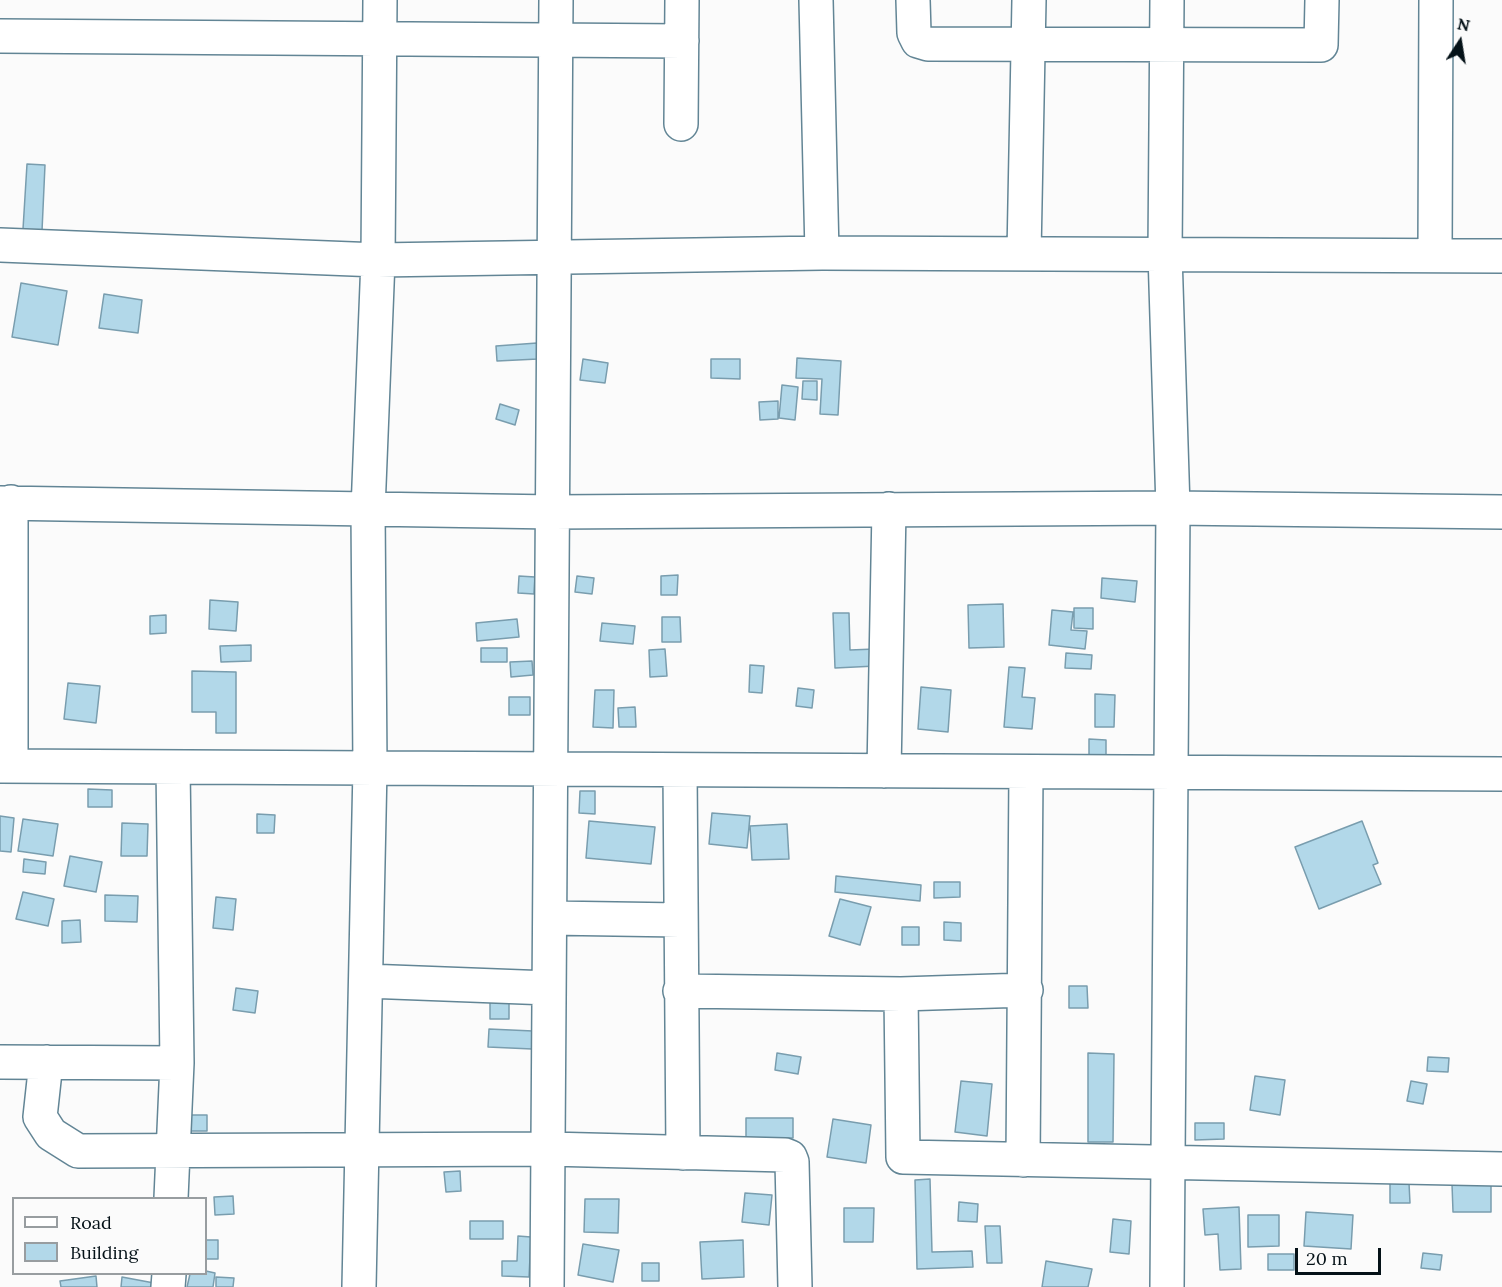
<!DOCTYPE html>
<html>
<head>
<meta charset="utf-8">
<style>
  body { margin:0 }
  #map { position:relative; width:1502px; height:1287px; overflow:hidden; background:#fbfbfb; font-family:Lora,serif }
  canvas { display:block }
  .legend { position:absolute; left:12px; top:1197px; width:195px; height:78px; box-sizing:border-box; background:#fbfbfb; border:2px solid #989da0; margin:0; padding:8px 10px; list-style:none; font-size:18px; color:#041117 }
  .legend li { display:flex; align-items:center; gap:12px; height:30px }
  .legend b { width:30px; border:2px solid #989da0 }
  .north { position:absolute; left:1430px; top:12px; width:60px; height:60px; -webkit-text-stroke:4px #fbfbfb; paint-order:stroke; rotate:12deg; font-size:16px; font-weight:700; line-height:24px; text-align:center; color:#041117 }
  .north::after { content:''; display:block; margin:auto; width:21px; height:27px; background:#041117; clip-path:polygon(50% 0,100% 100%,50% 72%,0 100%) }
  .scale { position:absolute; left:1295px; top:1248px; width:86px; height:27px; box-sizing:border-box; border:3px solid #041117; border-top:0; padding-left:8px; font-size:18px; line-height:21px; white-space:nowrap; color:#041117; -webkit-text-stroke:4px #fbfbfb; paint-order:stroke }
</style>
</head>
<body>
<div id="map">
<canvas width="1502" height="1287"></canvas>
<ul class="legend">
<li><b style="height:8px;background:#fff"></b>Road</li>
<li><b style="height:16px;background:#b2d8e9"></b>Building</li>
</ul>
<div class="north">N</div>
<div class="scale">20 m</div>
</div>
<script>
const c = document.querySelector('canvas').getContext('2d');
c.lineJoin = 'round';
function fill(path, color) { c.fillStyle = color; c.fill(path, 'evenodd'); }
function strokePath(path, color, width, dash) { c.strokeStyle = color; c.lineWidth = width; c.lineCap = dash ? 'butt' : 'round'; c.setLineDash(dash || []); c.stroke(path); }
const building = new Path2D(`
  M27 164 45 165 42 231 23 229Z
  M21 283 67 291 58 345 12 337Z
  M104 294 142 300 138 333 99 328Z
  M537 343 538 359 497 361 496 346Z
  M797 358 841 361 838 415 820 414 822 379 796 378Z
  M583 359 608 363 605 383 580 380Z
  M711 359H740V379L711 378Z
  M803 381H817V400L802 399Z
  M782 385 798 387 795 420 779 418Z
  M778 401V419L760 420 759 402Z
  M500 404 519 410 515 425 496 419Z
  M678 575 677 595H661V576Z
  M519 576 535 577 534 594 518 593Z
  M577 576 594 578 592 594 575 592Z
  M1102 578 1137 581 1135 602 1101 598Z
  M210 600 238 602 236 631 209 629Z
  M1003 604 1004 647 969 648 968 605Z
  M1074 608H1093V629L1074 628Z
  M1052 610 1073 612 1071 630 1087 631 1085 649 1049 645Z
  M833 613H849L850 650 875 649 876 666 835 668Z
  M166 615V633L150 634V616Z
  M662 617H680L681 642H662Z
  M517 619 519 637 477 641 476 623Z
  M602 623 635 626 633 644 600 641Z
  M251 645V661L221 662 220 646Z
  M481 648H507V662H481Z
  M665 649 667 676 650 677 649 650Z
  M1066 653 1092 655 1091 669 1065 668Z
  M532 661 533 675 511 677 510 662Z
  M750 665 764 666 762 693 749 692Z
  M1009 667 1025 668 1022 697 1035 698 1032 729 1004 727Z
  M192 671 236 672V733H216V712H192Z
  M68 683 100 686 96 723 64 719Z
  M921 687 951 690 948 732 918 729Z
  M798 688 814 690 812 708 796 706Z
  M595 690H614L613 728 593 727Z
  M1095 694 1115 695 1114 727H1095Z
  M509 697H530V715H509Z
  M635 707 636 727H619L618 708Z
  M1089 739 1106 740V757H1089Z
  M88 789 112 790V807H88Z
  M580 791H595V814L579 813Z
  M712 813 750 816 747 848 709 844Z
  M257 814 275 815 274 833H257Z
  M0 816 14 818 11 852 0 851Z
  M23 819 58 824 53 856 18 851Z
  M589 821 655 827 651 864 586 858Z
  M1362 821 1378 863 1373 865 1381 884 1319 909 1295 847Z
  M122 823 148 824 147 856H121Z
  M787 824 789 859 752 860 750 826Z
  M70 856 102 862 96 892 64 886Z
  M24 859 46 862 45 874 23 872Z
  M836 876 921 885 920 901 835 892Z
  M934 882H960V897L934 898Z
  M23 892 54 899 48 926 16 919Z
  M105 895 138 896 137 922 105 921Z
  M216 897 236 899 233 930 213 928Z
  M840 899 871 907 860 945 829 936Z
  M80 920 81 942 62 943V921Z
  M944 922 961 923V941L944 940Z
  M902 927H919V945H902Z
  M1069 986H1087L1088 1008H1069Z
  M236 988 258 991 255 1013 233 1010Z
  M490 1001 509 1002V1019H490Z
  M489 1029 533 1031 532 1049 488 1047Z
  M777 1053 801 1057 798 1074 775 1070Z
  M1088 1053 1114 1054 1113 1142H1088Z
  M1428 1057 1449 1058 1448 1072 1427 1071Z
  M1255 1076 1285 1080 1280 1115 1250 1110Z
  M961 1081 992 1084 987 1136 955 1132Z
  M1411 1081 1427 1084 1423 1104 1407 1101Z
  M188 1115H207V1131H188Z
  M746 1118H793V1138H746Z
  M833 1119 871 1125 866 1163 827 1157Z
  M1195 1123H1224V1139L1195 1140Z
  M460 1171 461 1191 446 1192 444 1172Z
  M930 1179 932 1252 972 1251 973 1267 917 1269 915 1180Z
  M1390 1183H1409L1410 1203H1390Z
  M1452 1184H1491V1212H1453Z
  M745 1193 772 1195 769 1225 742 1222Z
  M233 1196 234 1214 215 1215 214 1197Z
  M585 1199H619L618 1233 584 1232Z
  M959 1202 978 1204 977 1222 958 1221Z
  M1239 1207 1241 1269 1220 1270 1218 1234 1205 1235 1203 1209Z
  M844 1208H874L873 1242H844Z
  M1306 1212 1353 1215 1351 1249 1304 1246Z
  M1248 1215H1279V1246L1248 1247Z
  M1113 1219 1131 1221 1129 1254 1110 1252Z
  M470 1221H503V1239H470Z
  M985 1226H1000L1002 1263H987Z
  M518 1236 531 1237 529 1277 502 1276V1261H517Z
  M206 1240H218V1259H206Z
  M743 1240 744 1277 702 1279 700 1242Z
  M583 1244 619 1250 613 1282 578 1275Z
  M1423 1253 1442 1255 1440 1270 1421 1268Z
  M1268 1254H1294V1270H1268Z
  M1046 1261 1092 1269 1088 1287H1042Z
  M642 1263H659V1281H642Z
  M206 1271 215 1273 213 1287H187L190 1274Z
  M96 1276 97 1287H61L60 1281Z
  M122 1277 154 1283 153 1287H121Z
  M216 1277 234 1278 233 1287H216Z`);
fill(building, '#b2d8e9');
strokePath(building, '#799dae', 1.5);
const street = new Path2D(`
  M816 0 822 253
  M913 0 914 33 918 41 928 44 1321 45 1322 0
  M0 36 682 41
  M681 124 682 0
  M0 245 378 260 822 253 1502 256
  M1024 253 1029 0
  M1435 254 1436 0
  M11 502V766
  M0 503 553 512 1173 508 1502 512
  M0 766 1502 774
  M680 770 683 1153
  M884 771 889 509
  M550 918 680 920
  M366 981 549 988
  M680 991 901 994 1026 990
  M901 994 903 1157 1502 1169
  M0 1062 177 1063
  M46 1062 40 1117 51 1134 78 1151 549 1149 785 1155 790 1157 792 1162 795 1287
  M1023 1160 1026 772
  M171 1198 177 1063 173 767
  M168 1287 169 1274
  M359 1287 370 768 368 510 378 260 380 0
  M547 1287 556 0
  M1167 1287 1173 508 1165 254 1167 0`);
strokePath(street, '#628595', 36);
strokePath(street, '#fff', 33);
</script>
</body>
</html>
